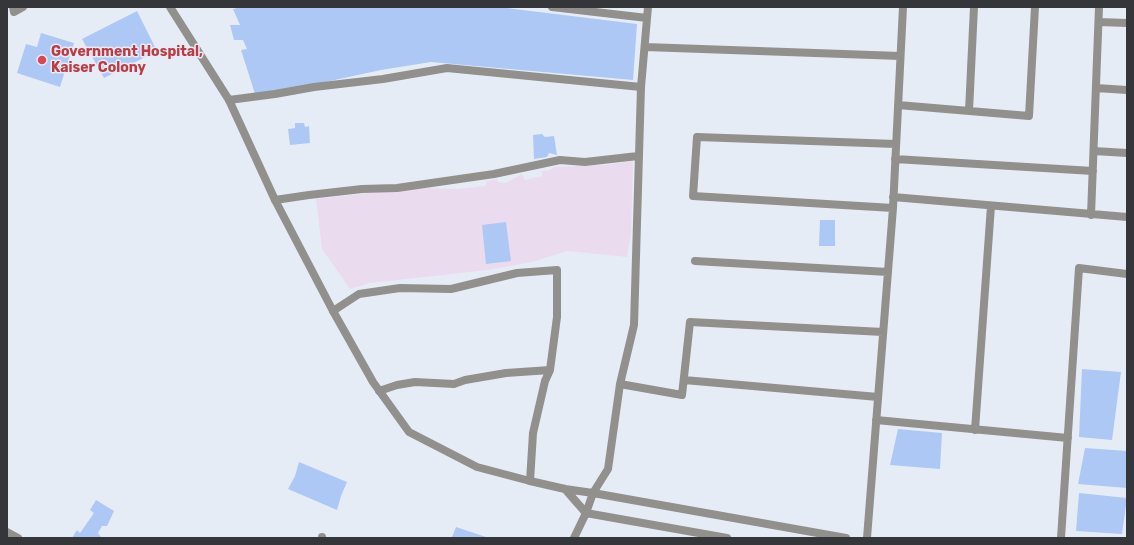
<!DOCTYPE html>
<html>
<head>
<meta charset="utf-8">
<style>
  body { margin:0 }
  #map { position:relative; width:1134px; height:545px; overflow:hidden; background:#e6ecf5; font-family:Rubik,sans-serif }
  canvas { display:block }
  .frame { position:absolute; inset:0; border:8px solid #34363a; pointer-events:none }
</style>
</head>
<body>
<div id="map">
<canvas width="1134" height="545"></canvas>
<div class="frame"></div>
</div>
<script>
const c = document.querySelector('canvas').getContext('2d');
c.lineJoin = 'round';
function fill(path, color) { c.fillStyle = color; c.fill(path, 'evenodd'); }
function strokePath(path, color, width, dash) { c.strokeStyle = color; c.lineWidth = width; c.lineCap = dash ? 'butt' : 'round'; c.setLineDash(dash || []); c.stroke(path); }
function drawText(font, color, halo, rows, align = 'center') {
  c.font = font + ' Rubik,sans-serif'; c.lineWidth = 3; c.setLineDash([]); c.textBaseline = 'middle'; c.strokeStyle = halo; c.fillStyle = color; for (const [text, x, y, turn = 0] of rows) {
    c.save(); c.translate(x, y); c.rotate((+turn || 0) * Math.PI / 180); c.textAlign = isNaN(turn) ? turn : align; if (halo) c.strokeText(text, 0, 0); c.fillText(text, 0, 0); c.restore();
  }
}
fill(new Path2D(`
  M633 161 631 233 627 257 567 251 532 262 488 270 370 283 350 289 322 249 316 199 388 191 428 188 456 189 486 186 487 181 497 179 498 182 506 183 522 174 525 180 542 176V171L550 170 554 167 606 165Z`), '#ebdbee');
fill(new Path2D(`
  M242 7H498L637 24 633 80 431 62 381 70 256 97 241 50 247 49 243 40H234L230 25H240L233 9Z
  M137 11 157 51 104 78 82 39Z
  M41 33 74 43 60 87 17 73 26 44 37 47Z
  M295 123H304L305 127 309 126 310 143 290 145 288 129 295 128Z
  M542 134 545 137 554 136 557 155 549 153 547 157 534 159 533 135Z
  M820 220H835V246H819Z
  M506 222 511 261 486 264 482 225Z
  M1082 369 1121 372 1112 440 1079 437Z
  M898 429 942 433 940 469 890 465Z
  M1085 448 1127 451V488L1078 484Z
  M299 462 347 482 341 496 337 510 288 489 295 476Z
  M1079 493 1127 498 1122 534 1076 531Z
  M96 500 114 511 107 526H102L98 533 101 537 100 538H72L77 530 80 533 94 513 90 510Z
  M456 527 489 538H455L452 537Z`), '#aec8f5');
strokePath(new Path2D(`
  M322 538V537`), '#92908c', 8);
strokePath(new Path2D(`
  M13 7 14 12 23 7
  M552 7 647 18
  M1099 22 1127 23
  M645 47 900 56
  M1096 88 1127 90
  M229 100 275 94 314 87 383 79 447 68 641 87
  M898 105 1029 116 1035 7
  M969 111 974 7
  M1094 151 1127 153
  M895 159 1093 171
  M893 197 1127 217
  M275 200 309 195 362 189 397 188 494 174 560 160 585 162 638 156
  M893 208 693 196 697 137 896 144
  M1091 215 1099 7
  M695 261 888 272
  M333 311 359 294 400 288 451 289 517 273 557 270V317L550 370 545 381 533 433 530 481
  M684 380 878 397
  M620 384 682 395 690 322 883 332
  M379 391 397 385 415 382 454 384 465 380 506 373 550 370
  M876 420 1068 438
  M975 430 991 206
  M593 493 608 469 620 384 634 325 641 87 648 7
  M7 532 18 538
  M867 538 893 208 903 7
  M1061 538 1079 268 1127 274`), '#92908c', 8);
strokePath(new Path2D(`
  M170 7 229 100 275 200 333 311 373 382 409 432 477 467 530 481 565 489 593 493 846 538
  M565 489 586 513 727 538
  M574 538 586 513 593 493`), '#92908c', 8);
for (const [x, y, r, color] of [
  [42,60,5,"#e0444e"]
]) { const dot = new Path2D(); dot.arc(x, y, r, 0, 2 * Math.PI); c.fillStyle = color; c.fill(dot); strokePath(dot, '#e6ecf5', 1.5); }
drawText('bold 14px', '#be3a42', '#e6ecf5', [
  ["Government Hospital,",51,52],
  ["Kaiser Colony",51,68]
], 'left');
</script>
</body>
</html>
